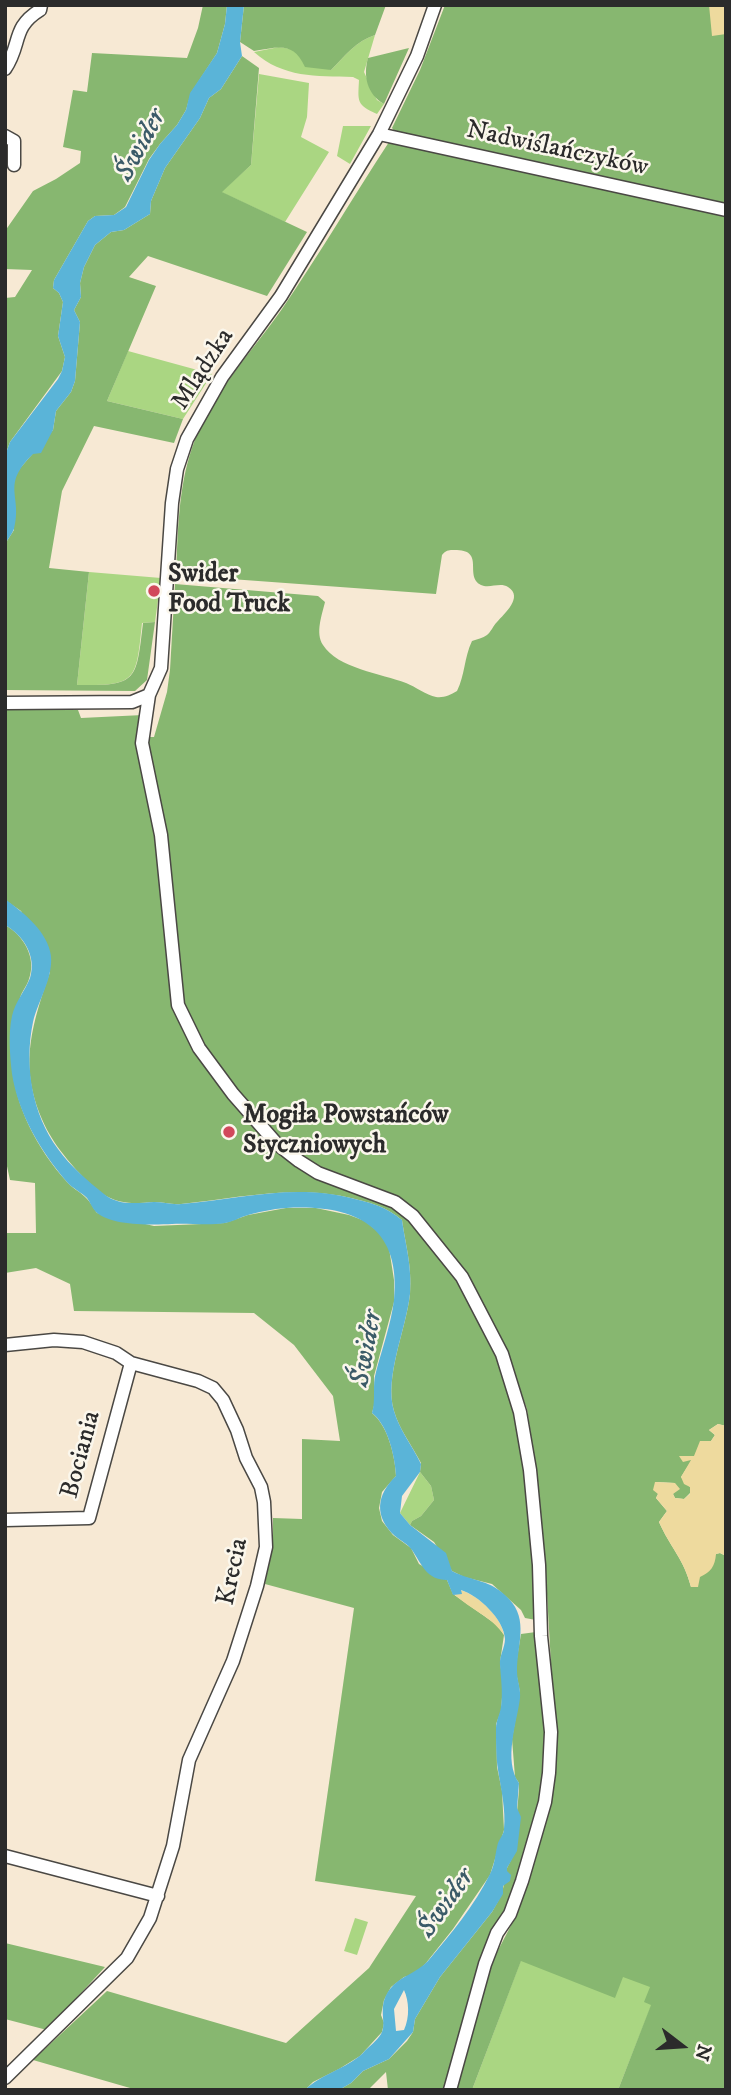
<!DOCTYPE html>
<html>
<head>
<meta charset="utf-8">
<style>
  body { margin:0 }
  #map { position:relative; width:731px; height:2095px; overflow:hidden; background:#f7e9d4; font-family:"IM FELL DW Pica",serif }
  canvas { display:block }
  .frame { position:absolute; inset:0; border:7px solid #2b2b2b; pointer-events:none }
  .north { position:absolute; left:647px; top:2011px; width:70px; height:70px; -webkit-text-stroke:5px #fbf7ec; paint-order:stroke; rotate:107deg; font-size:19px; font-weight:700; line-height:28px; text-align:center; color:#2b2b2b }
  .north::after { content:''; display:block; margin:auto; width:24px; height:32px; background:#2b2b2b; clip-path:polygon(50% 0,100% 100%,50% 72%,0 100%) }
</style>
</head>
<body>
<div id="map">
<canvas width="731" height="2095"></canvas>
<div class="frame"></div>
<div class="north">N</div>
</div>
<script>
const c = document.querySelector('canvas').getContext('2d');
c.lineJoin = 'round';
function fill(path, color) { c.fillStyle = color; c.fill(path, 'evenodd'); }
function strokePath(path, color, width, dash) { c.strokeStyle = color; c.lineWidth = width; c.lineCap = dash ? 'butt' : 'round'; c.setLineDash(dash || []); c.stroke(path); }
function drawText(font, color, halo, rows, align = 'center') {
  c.font = font + ' "IM FELL DW Pica",serif'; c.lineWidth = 5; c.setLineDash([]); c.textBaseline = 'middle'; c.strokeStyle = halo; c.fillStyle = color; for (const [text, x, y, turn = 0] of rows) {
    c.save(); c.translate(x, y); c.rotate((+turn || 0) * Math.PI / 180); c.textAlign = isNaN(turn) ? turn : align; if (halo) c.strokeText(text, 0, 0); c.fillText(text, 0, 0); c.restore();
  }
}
fill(new Path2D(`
  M375 35 364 72 377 100 384 104 377 114C356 105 358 101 359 80L353 77C316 76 283 78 254 52L279 47 291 49 331 70C345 56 356 41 375 35Z
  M259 74 309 83 307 117 301 137 329 152 285 222 221 192 251 165Z
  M343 126H371L350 164 337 156Z
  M128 351 212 374 183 419 107 401Z
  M89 572 161 578 155 622 142 623C136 681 137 686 77 685Z
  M420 1472 431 1486 434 1500 421 1516 412 1521 410 1525 400 1513Z
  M538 1915 665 1971 618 2090H472Z
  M355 1918 368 1922 357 1955 344 1951Z`), '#aad682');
fill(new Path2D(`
  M203 5H227L225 24 217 53 191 93 186 110 177 125 160 144 149 159 125 207 114 215 95 216 88 221 54 280 53 288 59 293 63 302 58 336 65 357 62 371 10 442 5 456V298L15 297 32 270 5 269V231L33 191 56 179 80 163 81 151 63 147 73 90 87 92 92 53 187 58 198 28Z
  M244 5H386L375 35C356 41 345 56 331 70L305 67C293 41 279 47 254 51L240 42Z
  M445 5H726V204L396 133 392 128 420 70Z
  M409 48 384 104C367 94 363 76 368 58Z
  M242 56 259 68 251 165 222 192 307 232 267 296 148 256 129 277 156 286 107 401 183 419 174 443 94 426 62 491 49 568 89 572 77 685C138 686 136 681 143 623L155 622 147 680 135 691 5 690V544L14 530 13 487 16 473 53 430 56 411 71 392 75 381 80 322 74 310 81 297 80 283 84 267 95 245 111 232 124 230 150 214 151 201 165 168 200 118 209 98 221 89Z
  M389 142 726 214V1426L718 1424 709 1430 715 1435 711 1441 703 1443 681 1477 690 1487V1493L684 1499 675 1498 673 1494 675 1483 655 1482 658 1494 656 1498 667 1511 659 1522C670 1547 684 1559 691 1587L716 1554 720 1553 726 1556V2090H618L651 2005 644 2002 650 1987 623 1977 615 1998 521 1961 472 2090H453L482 1981 518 1912 553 1791 556 1751 545 1559 535 1463 527 1409 503 1343 466 1276 416 1211 321 1169 280 1140 236 1091 203 1046 182 1004 147 737H154L167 692 170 670 175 584 318 596 325 602C322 615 315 633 323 645 337 668 382 674 406 683 416 687 426 695 436 697 444 698 450 695 457 691 465 675 464 658 472 641 477 639 483 638 487 635 491 632 493 626 497 622 504 614 524 597 508 587 500 582 489 589 481 585 464 576 485 551 457 550 450 550 447 549 442 555L436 594 176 575C178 533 178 489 192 448 210 396 251 353 282 309 319 255 353 197 389 142Z
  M5 709 78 710 81 718 143 715 158 837 174 1007 273 1146 392 1206C411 1220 424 1238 438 1256 462 1286 483 1322 498 1357 530 1439 529 1533 536 1620L525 1618 521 1610 492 1584 464 1577 452 1571 434 1542 410 1525 412 1521 421 1516 434 1500 431 1486 420 1472 421 1463C413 1447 399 1429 394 1411 384 1377 406 1330 410 1294 412 1265 406 1248 402 1220 386 1207 375 1204 355 1199 296 1184 240 1198 181 1204 172 1205 163 1202 154 1202 138 1203 124 1205 108 1197 90 1188 60 1153 50 1135 17 1075 29 1033 50 972L21 911 5 900Z
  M5 925C23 935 37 957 29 979 27 986 22 991 20 998 15 1018 11 1042 12 1062 14 1106 38 1150 67 1182 72 1188 79 1191 84 1196 89 1200 93 1207 97 1213L154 1226 225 1223 248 1215 286 1208H316L349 1215 365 1221 381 1234 389 1248 394 1280V1302L374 1376 375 1402 372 1413C388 1426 395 1456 396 1476L382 1492 379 1508 382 1521 393 1535 411 1548 419 1564 447 1580 453 1594 497 1625 504 1635 500 1662 503 1684 501 1711 496 1724 497 1767 502 1791 504 1830 490 1875 453 1929 426 1963 415 1974 404 1977 391 1987 384 2000 381 2015 384 2023 382 2032 360 2056 339 2069 313 2082 305 2090H137L33 2060 107 1991 286 2043 369 1968 416 1896 315 1881 354 1608 265 1584 273 1543V1518L302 1519V1439L340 1441 333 1396 294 1345 254 1313 74 1311 70 1284 36 1268 5 1273V1233H36L35 1183 10 1180 5 1157Z
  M536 1632 547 1716 543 1792 523 1852 522 1867 446 2090H388L386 2072 368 2090H339L351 2083 363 2071 389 2059 407 2041 413 2032 415 2019 440 1977 492 1912 502 1894 507 1868 513 1856 519 1790V1783L515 1777 512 1739 520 1692 517 1677V1658L521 1634Z
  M5 1943 105 1967 47 2030 5 2019Z`), '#87b770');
fill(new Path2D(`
  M709 5H726V34L712 36Z
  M718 1424 726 1426V1536L724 1538 726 1556 720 1553 716 1554C715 1566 711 1572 700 1577L698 1587H691C684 1559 670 1547 659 1522L667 1511 656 1498 658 1494 653 1490 655 1482 675 1483 680 1489 673 1494 675 1498 684 1499 690 1494V1487L684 1484 681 1477 691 1460 683 1462 679 1456H694L700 1441H711L715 1435 709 1430Z
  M460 1590C478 1595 501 1616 504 1635 491 1616 471 1610 454 1594H461Z`), '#eeda9e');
fill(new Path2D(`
  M227 5H244L240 42 242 56 221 89 209 98 200 118 165 168 151 201 150 214 124 230 111 232 95 245 84 267 80 283 81 297 74 310 80 322 75 381 71 392 56 411 53 430 41 453 33 454C0 486 23 495 14 529 12 534 8 539 5 544V456L10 442 58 379 62 371 65 357 58 336 63 302 59 293 53 288 54 280 88 221 95 216 114 215 126 207 149 160 160 144 177 125 186 110 190 93 217 53 225 24Z
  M5 899C24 913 48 932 51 956 53 979 38 1001 33 1022 24 1065 32 1114 58 1149 70 1166 88 1181 104 1194 118 1206 137 1203 154 1202 163 1202 172 1205 181 1204 241 1199 294 1183 355 1199 375 1204 386 1207 402 1220 406 1248 412 1265 410 1294 406 1330 384 1377 394 1411 399 1429 413 1447 421 1464L420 1472 402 1496 400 1513 410 1525 446 1553 452 1571C473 1582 491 1579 509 1599 529 1620 517 1645 517 1671 517 1680 521 1689 520 1698 517 1723 503 1760 519 1783L517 1808 521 1817 517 1851 507 1868V1871L511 1875 510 1881 503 1886V1894L492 1912 440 1977 415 2019 413 2032 389 2059 363 2071 351 2083 339 2090H305C321 2074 346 2069 363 2053 368 2047 377 2041 381 2034 388 2023 376 2007 390 1989 400 1976 417 1973 428 1961 450 1935 475 1905 490 1874 495 1864 495 1854 498 1843 500 1838 504 1834 504 1829 506 1810 501 1789 498 1770 496 1757 496 1741 496 1728 496 1721 500 1714 501 1707 503 1692 501 1680 500 1665 499 1656 505 1648 505 1639 504 1619 478 1595 461 1590L462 1594 453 1595 447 1580C427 1580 422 1565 412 1550 408 1544 401 1541 395 1536 374 1517 376 1495 396 1476 395 1457 388 1425 372 1413 376 1399 372 1385 376 1372 382 1349 391 1324 394 1300 402 1225 353 1204 286 1208 273 1209 257 1212 245 1216 239 1218 232 1222 225 1223 208 1226 189 1223 172 1224 152 1225 111 1226 96 1212 92 1208 90 1202 87 1198 81 1192 72 1188 67 1182 41 1152 18 1113 12 1074 10 1056 8 1034 12 1016 15 1002 25 991 30 978 37 956 23 935 5 925ZM404 1990C409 2001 410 2017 404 2030L396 2031 394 2009Z`), '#5ab4d8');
const minor = new Path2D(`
  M435 5 417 56 379 134 281 296 222 377 187 439 177 469 172 503 161 668 149 695 142 743 161 835 178 1005 199 1048 233 1094 276 1143 299 1161 318 1173 395 1202 413 1216 462 1277 502 1354 520 1412 530 1470 539 1565 541 1636 551 1732 549 1773 545 1802 522 1881 510 1914 497 1933 485 1964 450 2090
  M5 69C22 44 11 28 40 10L41 5
  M379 134 726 210
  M5 136 14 141V165
  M5 703 132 702 149 695
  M5 1345 54 1340 83 1342 116 1353 131 1363 198 1381 213 1388 223 1400 237 1430 246 1458 261 1487 264 1502 266 1547 257 1586 233 1661 189 1760 173 1846 150 1918 127 1958 5 2078
  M5 1520 89 1518 131 1363
  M5 1856 158 1896`);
strokePath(minor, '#4a4844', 15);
strokePath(minor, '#fff', 12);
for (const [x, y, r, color] of [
  [154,591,7,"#d1495b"],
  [229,1132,7,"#d1495b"]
]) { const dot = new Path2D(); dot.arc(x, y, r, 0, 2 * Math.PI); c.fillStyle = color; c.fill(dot); strokePath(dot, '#fbf7ec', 2.5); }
drawText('26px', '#2b2b2b', '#fbf7ec', [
  ["Nadwiślańczyków",557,150,12],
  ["Mlądzka",204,370,-57],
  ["Bociania",82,1455,-75],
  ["Krecia",234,1572,-78]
]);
drawText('bold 26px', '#2b2b2b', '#fbf7ec', [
  ["Swider",168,576],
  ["Food Truck",168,606],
  ["Mogiła Powstańców",243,1117],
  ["Styczniowych",243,1147]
], 'left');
drawText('italic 28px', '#3b5b68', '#fbf7ec', [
  ["Świder",142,146,-62],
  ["Świder",368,1349,-80],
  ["Świder",447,1904,-55]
]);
</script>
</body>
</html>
